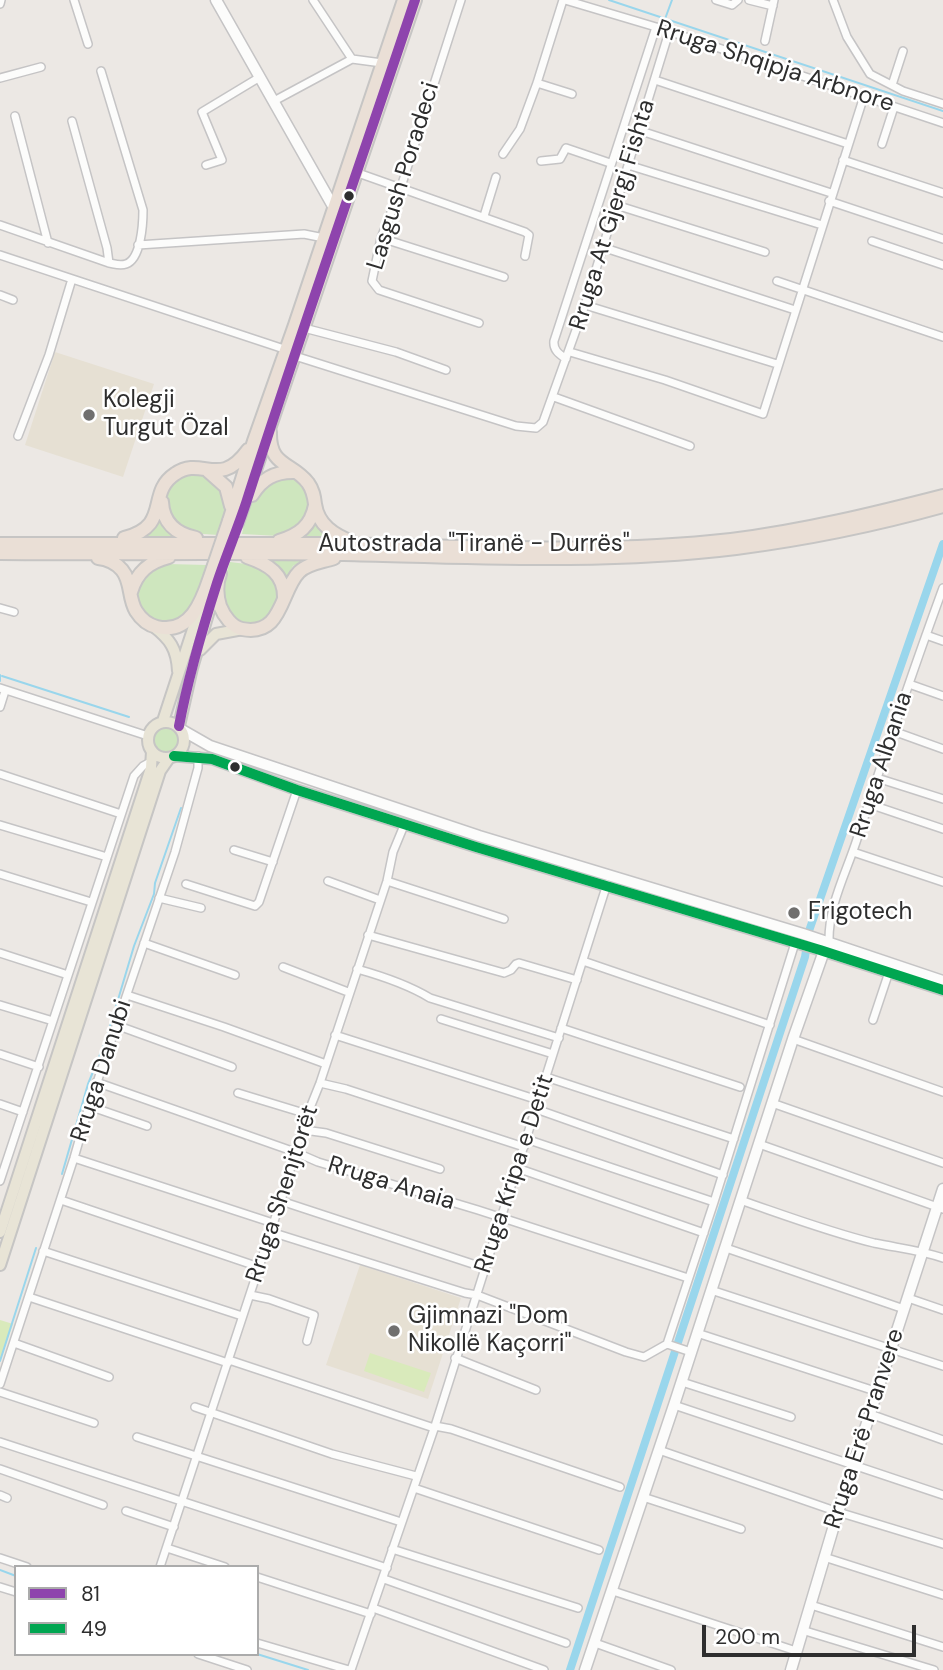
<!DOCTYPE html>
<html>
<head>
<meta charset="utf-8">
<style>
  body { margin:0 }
  #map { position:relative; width:943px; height:1670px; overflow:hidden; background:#ece8e4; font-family:"DM Sans",sans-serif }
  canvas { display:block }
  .legend { position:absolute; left:14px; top:1565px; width:245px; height:91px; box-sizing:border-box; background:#fff; border:2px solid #ababab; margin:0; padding:9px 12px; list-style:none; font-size:21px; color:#2e2e2e }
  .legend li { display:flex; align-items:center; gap:14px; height:35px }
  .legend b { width:35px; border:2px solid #ababab }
  .scale { position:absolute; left:702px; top:1625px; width:214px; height:32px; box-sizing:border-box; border:4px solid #2e2e2e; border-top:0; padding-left:9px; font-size:21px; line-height:24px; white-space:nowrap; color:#2e2e2e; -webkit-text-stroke:5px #fff; paint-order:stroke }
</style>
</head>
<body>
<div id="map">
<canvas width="943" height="1670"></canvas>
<ul class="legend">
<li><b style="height:9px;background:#8e44ad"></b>81</li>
<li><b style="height:9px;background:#00a651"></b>49</li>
</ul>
<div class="scale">200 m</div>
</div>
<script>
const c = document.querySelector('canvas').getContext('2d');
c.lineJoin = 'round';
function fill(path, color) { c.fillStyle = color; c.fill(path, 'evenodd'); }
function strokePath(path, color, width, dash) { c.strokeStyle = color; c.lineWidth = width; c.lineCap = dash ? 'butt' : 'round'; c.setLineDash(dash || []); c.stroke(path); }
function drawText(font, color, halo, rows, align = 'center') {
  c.font = font + ' "DM Sans",sans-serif'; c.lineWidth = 5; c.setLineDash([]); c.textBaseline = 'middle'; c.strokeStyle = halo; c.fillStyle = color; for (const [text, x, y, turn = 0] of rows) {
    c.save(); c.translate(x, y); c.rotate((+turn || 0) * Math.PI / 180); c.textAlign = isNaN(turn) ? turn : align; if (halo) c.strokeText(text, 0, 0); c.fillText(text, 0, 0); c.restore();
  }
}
fill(new Path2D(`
  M55 352 154 384 123 477 25 445Z
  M360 1265 461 1298 428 1399 326 1365Z`), '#e6e0d3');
fill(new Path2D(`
  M187 474H203L221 485 227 506 218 535 190 533 171 521C166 497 163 487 187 474Z
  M291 477C311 489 311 505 303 524L279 536 242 534 250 495 260 481Z
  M160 516 183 540 140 539 154 528Z
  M314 518 337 541 299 538Z
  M264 558H307L293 566 285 580Z
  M230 562 263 566 282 592 267 620 251 625 240 622 226 611 221 589Z
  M167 564 207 565 193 608 186 617 165 625 144 616 135 595 143 574Z
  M153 739a13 13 0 1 1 26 0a13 13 0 1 1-26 0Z`), '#cee6be');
fill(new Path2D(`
  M0 1320 13 1324 0 1362Z
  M370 1353 431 1373 424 1392 364 1371Z`), '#d9eabb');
strokePath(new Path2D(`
  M609 0 943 111
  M665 19 672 0
  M0 675V681
  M2 676 129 717
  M62 1174 88 1084 106 1040 134 946 154 894 155 883 181 808
  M0 1361 36 1248
  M0 1570 16 1576
  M257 1654 308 1670`), '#99d6ec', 2);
strokePath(new Path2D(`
  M570 1670 805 957 809 931 943 544`), '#99d6ec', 8);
const street = new Path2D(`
  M74 0 88 44
  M313 0 352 59
  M461 0 401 187 381 238 372 281 379 290 479 323
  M565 0 656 27 943 123
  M716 0 732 5 738 0
  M749 0 773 6
  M833 0 847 37 870 74 903 91 943 104
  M0 4 1 0
  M765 41 774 0
  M0 78 41 67
  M655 80 848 144
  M537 83 572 94
  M892 85 903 51
  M274 101 352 59 382 63
  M15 116 48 243
  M72 121 107 248 109 263
  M638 130 831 193
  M882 144 894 107
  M503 154 520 129 537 83 563 0
  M843 160 943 193
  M541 161 560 159 566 148 610 163
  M206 165 222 160 202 112 260 77
  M628 165 822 225
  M358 173 525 232 529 235 525 256
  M829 201 943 239
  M616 205 765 252
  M484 216 496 177
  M0 225 109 263C115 264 120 266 126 264 141 259 143 224 143 210L101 71
  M381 238 504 277
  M872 241 943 265
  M138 245 304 234 324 238
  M602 247 795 310
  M0 255 287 350
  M777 281 943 337
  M0 295 13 300
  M585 305 777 364
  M304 328 396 352 446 370
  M570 352 665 380 763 414 864 96
  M295 356 516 426 536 428 543 422 585 305 669 32
  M566 359C559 354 553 350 554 341L656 27
  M554 397 690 446
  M18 436 49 355 72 279
  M0 608 14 612
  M926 635 943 641
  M909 684 943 696
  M0 688 148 736
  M0 707 5 691
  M893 731 943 749
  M0 774 121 814
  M877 778 943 799
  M869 804 943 829
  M0 825 107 857
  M234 850 273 862
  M853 852 943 882
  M0 874 91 902
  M328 881 380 900
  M387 881 504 919
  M186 884 255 906 259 902 297 790
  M159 898 201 908
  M368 935 504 973 511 970 516 964 519 963 577 980
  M144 943 235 975
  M829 943C828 904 847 872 858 836 885 753 913 670 943 588
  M0 953 68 975
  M583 961 770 1025
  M283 967 348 992 349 994
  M357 969C382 976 407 984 430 998L559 1038
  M127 995 224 1027 326 1064
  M0 1005 53 1021
  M441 1019 553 1054
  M873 1020 889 972
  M116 1025 232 1067
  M561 1028 740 1087
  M335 1035 538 1100
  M793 1039 943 1092
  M0 1054 39 1067
  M546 1077 734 1139
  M96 1082 295 1152 318 1162 478 1210 688 1278
  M320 1083 346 1089 524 1147
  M238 1093 307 1114
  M772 1103 943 1163
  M0 1104 23 1112
  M89 1106 147 1126
  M536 1109 723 1175
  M304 1130 326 1133 440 1169
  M526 1139 714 1202
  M759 1144 943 1209
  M74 1158 273 1223
  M517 1168 704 1233
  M0 1181 134 776 143 766 152 761
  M61 1200 259 1267
  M740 1200C784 1215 829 1232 874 1243 898 1248 920 1250 943 1258
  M281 1201 485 1268
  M271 1232 465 1293 477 1295 626 1352 644 1357 667 1344 691 1352
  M726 1248 904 1309
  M43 1251 242 1316
  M711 1290 943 1366
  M250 1295 269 1299 314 1315 307 1341
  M29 1297 228 1363
  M908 1298 943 1310
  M697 1333 878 1392
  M14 1343 109 1377
  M667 1344 714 1202 795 943
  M455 1358 536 1390
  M229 1360 434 1428
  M682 1382 791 1417
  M0 1384 74 1158 89 1106 175 852 198 768V756
  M0 1392 94 1423
  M674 1405 943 1495
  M195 1407 332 1454 416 1476
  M870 1414 943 1440
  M435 1426 451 1429 620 1487
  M137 1437 401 1522
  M0 1442 387 1568
  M659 1450 838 1512 943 1544
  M0 1469 103 1505
  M414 1488 599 1550
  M0 1495 7 1498
  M643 1497 741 1529
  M126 1511 174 1527
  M167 1548 225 1567
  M392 1549 578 1608
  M824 1557 943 1595
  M0 1558 27 1567
  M160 1567 286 1185C295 1150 306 1116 320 1083L387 881 393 852 405 823
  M257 1577 371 1614
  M384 1579 566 1643
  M0 1587 16 1592
  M613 1591 796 1651
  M811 1605 943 1647
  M373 1608 544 1670
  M802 1630 934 1670
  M257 1643 349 1670
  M595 1643 671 1670
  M198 1654 247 1670
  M351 1670 435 1426 607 884`);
const secondary = new Path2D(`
  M216 0 334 208
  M182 730 210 746 479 836 803 934 943 981
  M174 756 212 759 297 790 476 847 820 950 943 990
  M585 1670 674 1405 793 1039 824 951
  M791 1670 838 1512 943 1189`);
const primary = new Path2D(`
  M153 626C170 639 177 649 178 671
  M200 650 216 634 243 629
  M163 721 200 608
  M148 740a18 18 0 1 1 36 0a18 18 0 1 1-36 0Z
  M179 726 192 668 216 587
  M0 1232 151 768 152 751
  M0 1265 160 771 169 758`);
const highway = new Path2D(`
  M270 432C269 467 292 462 308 483 313 490 314 496 315 504 318 525 334 535 352 542
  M208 471 226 487 231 506
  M252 495C262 479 274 472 293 472
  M162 502C163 523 176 534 196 538
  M229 521 254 441 295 325 404 0
  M237 523 415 0
  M124 538C172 526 146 493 175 474 202 455 219 490 248 450
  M279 541C299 535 311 526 315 505
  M0 544C109 545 219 543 328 544 462 546 597 555 731 540 803 531 873 514 943 496
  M0 553C115 554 230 552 344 554 474 557 606 564 736 548 806 539 875 525 943 506
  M247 557C268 564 285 574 284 599
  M98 558C108 559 116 563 122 570 132 582 128 598 136 611 141 619 148 625 157 627 190 635 202 601 210 577
  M220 574C216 584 217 597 220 606 224 616 232 627 242 629 283 637 280 591 299 572 308 563 323 562 334 558
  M131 592C137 572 149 562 169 557`);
strokePath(street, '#c5c4c5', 10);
strokePath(secondary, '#c5c4c5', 13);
strokePath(primary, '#c6c5c4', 14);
strokePath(highway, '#c6c5c4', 16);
strokePath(street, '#fcfcfb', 7);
strokePath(secondary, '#fcfcfb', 10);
strokePath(primary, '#e8e4d6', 10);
strokePath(highway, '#eadfd6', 12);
const highwayBridge = new Path2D(`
  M210 577 229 521`);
strokePath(highwayBridge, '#c6c5c4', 16, []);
strokePath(highwayBridge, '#eadfd6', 12);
strokePath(new Path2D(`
  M179 726C188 678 202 630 217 583 226 556 237 530 246 503 300 334 359 168 415 0`), '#8e44ad', 10);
strokePath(new Path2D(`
  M174 756 212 759 297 790 476 847 820 950 943 990`), '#00a651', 10);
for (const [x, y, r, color] of [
  [349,196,6,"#2e2e2e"],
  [89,415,7,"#706f6e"],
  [235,767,6,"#2e2e2e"],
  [794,913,7,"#706f6e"],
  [394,1331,7,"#706f6e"]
]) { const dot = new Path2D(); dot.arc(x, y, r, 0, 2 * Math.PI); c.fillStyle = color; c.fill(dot); strokePath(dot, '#fff', 2.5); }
drawText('24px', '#2e2e2e', '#fff', [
  ["Rruga Shqipja Arbnore",775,67,18],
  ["Lasgush Poradeci",404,176,-73],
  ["Rruga At Gjergj Fishta",613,215,-73],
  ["Autostrada \"Tiranë - Durrës\"",474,545],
  ["Rruga Albania",882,765,-72],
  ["Rruga Danubi",102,1071,-72],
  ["Rruga Kripa e Detit",515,1174,-72],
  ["Rruga Anaia",391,1184,17],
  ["Rruga Shenjtorët",283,1194,-72],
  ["Rruga Erë Pranvere",865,1429,-72]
]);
drawText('24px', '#2e2e2e', '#fff', [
  ["Kolegji",103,401],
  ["Turgut Özal",103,429],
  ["Frigotech",808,913],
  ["Gjimnazi \"Dom",408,1317],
  ["Nikollë Kaçorri\"",408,1345]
], 'left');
</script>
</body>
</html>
